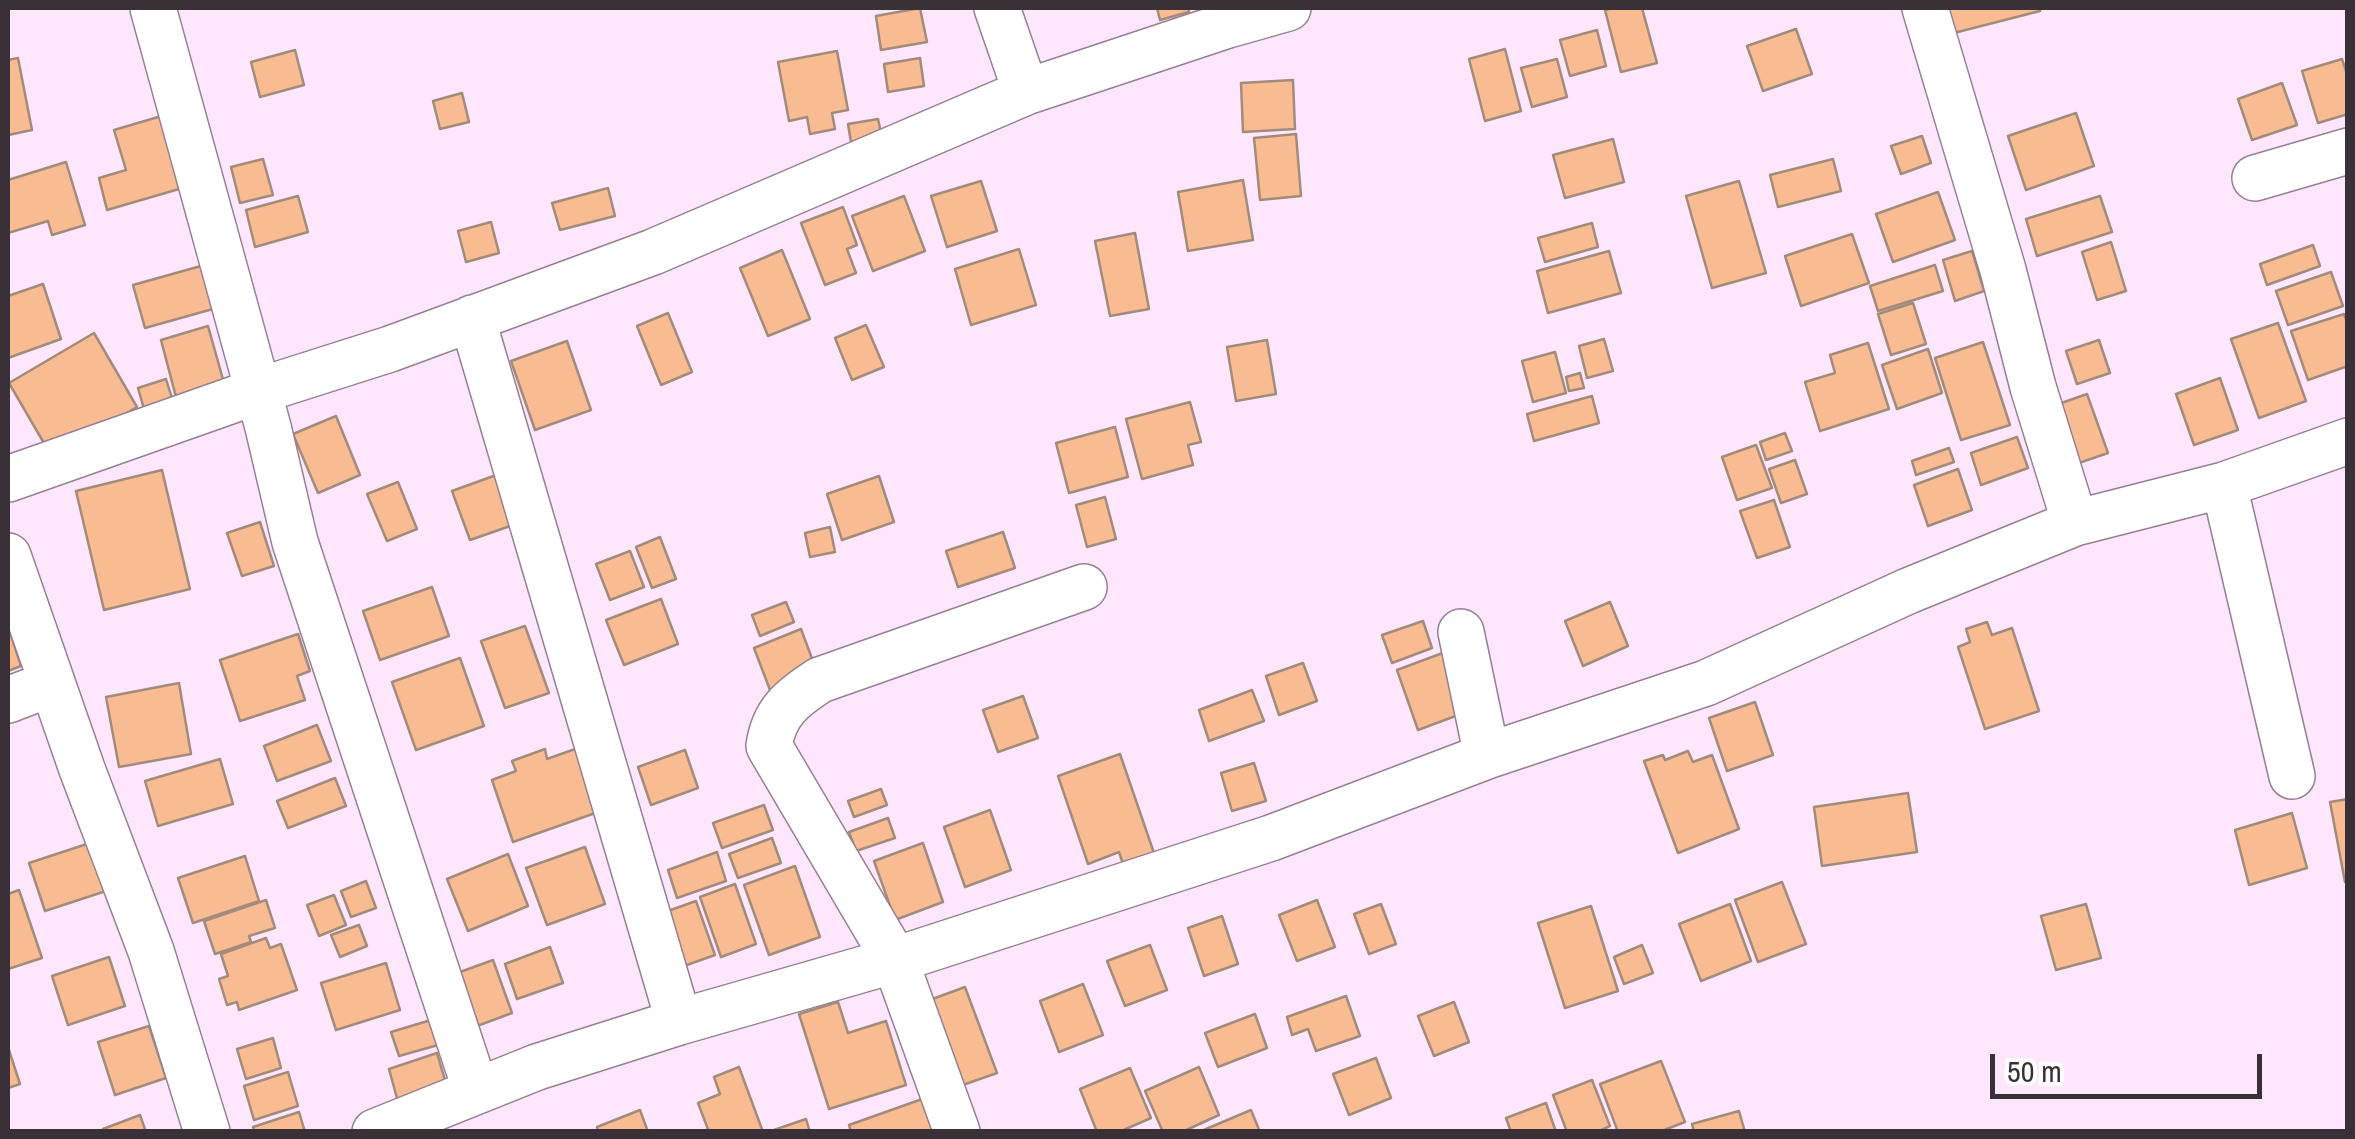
<!DOCTYPE html>
<html>
<head>
<meta charset="utf-8">
<style>
  body { margin:0 }
  #map { position:relative; width:2355px; height:1139px; overflow:hidden; background:#fee7fd; font-family:"Archivo Narrow",sans-serif }
  canvas { display:block }
  .frame { position:absolute; inset:0; border:10px solid #393038; pointer-events:none }
  .scale { position:absolute; left:1990px; top:1054px; width:272px; height:45px; box-sizing:border-box; border:5px solid #393038; border-top:0; padding-left:12px; font-size:30px; line-height:35px; white-space:nowrap; color:#393038; -webkit-text-stroke:8px #fdfdfd; paint-order:stroke }
</style>
</head>
<body>
<div id="map">
<canvas width="2355" height="1139"></canvas>
<div class="frame"></div>
<div class="scale">50 m</div>
</div>
<script>
const c = document.querySelector('canvas').getContext('2d');
c.lineJoin = 'round';
function fill(path, color) { c.fillStyle = color; c.fill(path, 'evenodd'); }
function strokePath(path, color, width, dash) { c.strokeStyle = color; c.lineWidth = width; c.lineCap = dash ? 'butt' : 'round'; c.setLineDash(dash || []); c.stroke(path); }
const building = new Path2D(`
  M920 8 927 42 881 50 876 16Z
  M1157 8H1188L1189 12 1160 20Z
  M1612 8H1642L1657 63 1621 72 1605 10Z
  M1944 8H2040V11L1950 34Z
  M1796 29 1812 74 1763 91 1747 46Z
  M1597 30 1606 66 1570 76 1560 40Z
  M1505 49 1521 111 1485 121 1469 59Z
  M295 50 304 85 260 97 251 62Z
  M837 51 848 110 832 113 835 129 810 134 807 117 789 121 778 62Z
  M18 58 32 130 8 135V60Z
  M920 58 924 86 888 92 884 64Z
  M1557 59 1567 97 1532 107 1521 68Z
  M2342 59 2348 77V114L2318 123 2302 71Z
  M1293 80 1295 129 1243 132 1241 83Z
  M2282 83 2297 125 2252 140 2238 99Z
  M462 93 469 122 440 129 433 101Z
  M2076 113 2094 166 2026 190 2008 136Z
  M165 115 186 187 107 210 99 178 126 170 114 130Z
  M878 119 883 142 852 148 848 124Z
  M1296 134 1301 196 1260 200 1254 138Z
  M1922 136 1931 163 1901 174 1891 146Z
  M1613 139 1624 182 1565 198 1553 155Z
  M263 159 273 195 240 203 231 167Z
  M1833 159 1841 191 1778 207 1770 175Z
  M66 162 85 225 52 235 48 221 8 233V180Z
  M1243 180 1253 240 1188 251 1178 192Z
  M981 181 997 231 947 247 931 196Z
  M1739 181 1766 273 1712 288 1686 196Z
  M608 188 615 216 560 230 552 203Z
  M1938 192 1955 240 1893 262 1876 214Z
  M298 196 308 232 255 247 246 210Z
  M904 196 925 251 873 271 852 216Z
  M2100 196 2112 232 2037 256 2026 219Z
  M843 207 857 245 847 249 856 273 825 285 801 223Z
  M491 222 499 253 466 262 458 231Z
  M1592 223 1598 247 1545 262 1538 238Z
  M1135 233 1149 309 1110 316 1095 241Z
  M1852 234 1869 283 1801 306 1785 256Z
  M2111 242 2126 291 2097 300 2082 252Z
  M2313 245 2320 266 2267 285 2260 264Z
  M1019 249 1036 305 971 325 955 269Z
  M782 250 810 319 768 336 740 268Z
  M1609 251 1621 293 1548 313 1537 271Z
  M1972 251 1984 291 1955 301 1943 260Z
  M208 264 220 307 145 328 133 285Z
  M1935 265 1943 291 1878 311 1870 286Z
  M2331 272 2343 306 2288 325 2276 291Z
  M43 284 61 339 8 358V296Z
  M1913 303 1926 344 1891 355 1878 314Z
  M668 313 692 372 661 385 637 326Z
  M2344 314 2348 325V366L2308 380 2291 331Z
  M2278 323 2306 401 2259 418 2231 339Z
  M866 325 884 367 852 380 835 338Z
  M208 326 224 383 176 397 161 340Z
  M94 333 137 407 52 457 9 383Z
  M1604 339 1613 371 1587 378 1579 346Z
  M1267 340 1276 394 1236 401 1227 347Z
  M2099 340 2110 373 2077 384 2066 351Z
  M567 341 591 410 535 430 511 361Z
  M1983 342 2010 425 1961 440 1935 358Z
  M1868 343 1889 409 1820 431 1805 382 1835 373 1830 355Z
  M1928 349 1942 393 1897 409 1882 365Z
  M1555 352 1566 393 1533 402 1522 361Z
  M1580 373 1584 388 1569 391 1566 377Z
  M2220 378 2238 430 2194 445 2176 394Z
  M166 379 175 408 146 416 138 388Z
  M2087 394 2108 453 2070 466 2050 407Z
  M1592 396 1599 423 1534 441 1527 414Z
  M1190 402 1201 442 1188 445 1193 465 1142 479 1126 419Z
  M336 416 360 475 318 493 293 434Z
  M1115 427 1128 477 1069 493 1056 443Z
  M1785 433 1792 451 1766 460 1760 442Z
  M2017 437 2028 468 1981 485 1971 453Z
  M1756 445 1772 488 1737 500 1722 457Z
  M1949 448 1954 462 1916 475 1912 461Z
  M1795 460 1807 494 1781 503 1769 469Z
  M1958 469 1972 510 1928 526 1914 485Z
  M162 470 190 589 104 610 76 491Z
  M499 474 516 524 470 540 452 491Z
  M879 476 894 522 842 540 827 494Z
  M398 482 417 529 387 541 367 494Z
  M1105 497 1116 539 1087 547 1076 505Z
  M1774 500 1790 547 1757 558 1740 511Z
  M260 522 274 566 242 576 227 533Z
  M830 527 835 552 810 557 805 533Z
  M1003 532 1015 568 958 587 946 551Z
  M660 537 676 579 652 588 636 547Z
  M630 551 644 587 610 600 596 564Z
  M432 587 449 636 380 660 363 611Z
  M661 599 678 644 624 665 606 620Z
  M786 602 794 622 760 636 752 615Z
  M1610 602 1628 646 1583 666 1565 621Z
  M1423 621 1432 648 1392 663 1382 635Z
  M1987 622 1992 635 2012 628 2039 711 1985 729 1958 647 1970 642 1966 629Z
  M8 626 21 666 8 671Z
  M525 626 549 693 505 708 481 641Z
  M801 629 817 672 770 690 754 648Z
  M298 634 310 671 297 676 305 700 240 721 220 660Z
  M1448 651 1469 711 1418 730 1397 670Z
  M460 658 484 726 416 750 392 682Z
  M1303 663 1317 701 1279 715 1266 676Z
  M179 683 191 754 119 767 106 697Z
  M1252 690 1264 721 1209 741 1199 710Z
  M1023 696 1038 738 998 752 983 710Z
  M1755 702 1773 755 1727 771 1709 718Z
  M317 725 331 761 277 781 264 746Z
  M578 748 601 811 513 842 492 780 516 771 512 761 545 749 547 759Z
  M685 750 698 788 651 805 638 767Z
  M1688 751 1693 762 1712 755 1739 829 1678 853 1644 761 1663 755 1665 760Z
  M1120 754 1155 856 1124 867 1119 852 1088 864 1058 776Z
  M220 759 233 804 158 826 145 781Z
  M1254 763 1266 801 1232 811 1221 773Z
  M335 778 346 806 288 828 277 801Z
  M881 789 887 805 854 817 848 801Z
  M1908 793 1917 852 1822 866 1814 807Z
  M2348 799V882H2345L2330 802Z
  M764 805 773 830 722 848 713 823Z
  M990 810 1011 870 965 887 944 827Z
  M2292 813 2307 868 2249 885 2235 830Z
  M888 818 895 838 856 851 849 832Z
  M772 838 781 863 738 878 729 854Z
  M93 842 109 890 45 911 29 863Z
  M923 843 943 902 895 920 874 861Z
  M585 847 605 904 547 925 526 868Z
  M717 852 726 881 677 898 668 870Z
  M508 854 528 906 468 931 447 879Z
  M245 856 259 901 193 923 178 878Z
  M795 866 820 937 769 955 744 885Z
  M366 881 376 908 351 917 341 891Z
  M1782 882 1806 944 1758 962 1735 900Z
  M735 884 756 944 721 957 700 897Z
  M19 890 42 958 8 969V894Z
  M334 895 346 925 319 936 307 905Z
  M266 900 275 928 249 936 251 942 215 954 204 921Z
  M1317 900 1335 947 1297 961 1279 915Z
  M696 901 715 955 684 966 665 912Z
  M1381 904 1396 944 1369 954 1354 914Z
  M1730 904 1751 961 1701 981 1679 924Z
  M2086 904 2101 958 2056 970 2041 916Z
  M1591 906 1618 991 1565 1008 1538 923Z
  M1222 916 1238 964 1204 976 1188 928Z
  M359 925 367 946 340 957 331 935Z
  M266 938 270 948 281 944 297 990 239 1010 237 1002 227 1005 219 979 228 976 221 954Z
  M1150 945 1167 990 1125 1006 1107 961Z
  M1642 945 1653 973 1624 984 1614 957Z
  M550 947 563 983 517 999 505 964Z
  M109 957 125 1006 68 1025 52 976Z
  M493 960 512 1013 469 1029 449 976Z
  M386 963 400 1010 336 1030 321 983Z
  M1083 984 1103 1035 1059 1052 1040 1001Z
  M965 987 997 1073 957 1087 927 1001Z
  M1346 996 1360 1036 1316 1051 1308 1029 1292 1035 1287 1017Z
  M838 1002 848 1033 886 1021 906 1085 829 1109 799 1014Z
  M1454 1002 1469 1042 1434 1056 1418 1016Z
  M1255 1014 1267 1048 1218 1067 1205 1033Z
  M431 1020 438 1045 399 1056 391 1032Z
  M149 1026 166 1078 115 1095 98 1042Z
  M273 1038 281 1068 246 1079 237 1049Z
  M8 1047 20 1084 8 1088Z
  M437 1053 447 1087 398 1102 389 1069Z
  M1376 1058 1391 1098 1349 1115 1333 1074Z
  M1661 1061 1685 1122 1659 1132H1618L1600 1084Z
  M739 1067 763 1132H709L698 1103 720 1094 714 1077Z
  M1199 1067 1219 1115 1182 1132H1163L1145 1091Z
  M1130 1068 1151 1118 1119 1132H1097L1080 1089Z
  M288 1072 298 1106 254 1120 244 1086Z
  M1592 1080 1610 1126 1597 1132H1567L1553 1095Z
  M925 1098 938 1132H851L849 1125Z
  M1546 1103 1556 1132H1511L1506 1118Z
  M640 1110 648 1132H598L597 1127Z
  M1251 1110 1260 1132H1199Z
  M1739 1111 1745 1132H1694L1692 1124Z
  M299 1112 305 1132H255L253 1127Z
  M140 1115 146 1132H104L103 1129Z
  M806 1119 810 1132H775L774 1130Z`);
fill(building, '#f9bb92');
strokePath(building, '#a38b7b', 2.5);
const minor = new Path2D(`
  M153 8 268 427 295 542 476 1091
  M997 8 1026 92
  M1925 8 2003 270 2033 387 2075 523
  M2255 178 2348 151
  M472 318 679 1022
  M8 479 258 391 390 349 653 252 1026 92 1228 25 1288 8
  M2224 485 2292 776
  M8 556 82 769 151 951 207 1132
  M1461 632 1487 756
  M8 700 52 683
  M375 1132 537 1067 679 1022 895 960 1271 838 1487 756 1706 683 1908 591 2075 523 2224 485 2348 441
  M957 1132 895 960 769 746C774 712 792 698 820 680L1084 587`);
strokePath(minor, '#958093', 48);
strokePath(minor, '#fff', 45);
</script>
</body>
</html>
